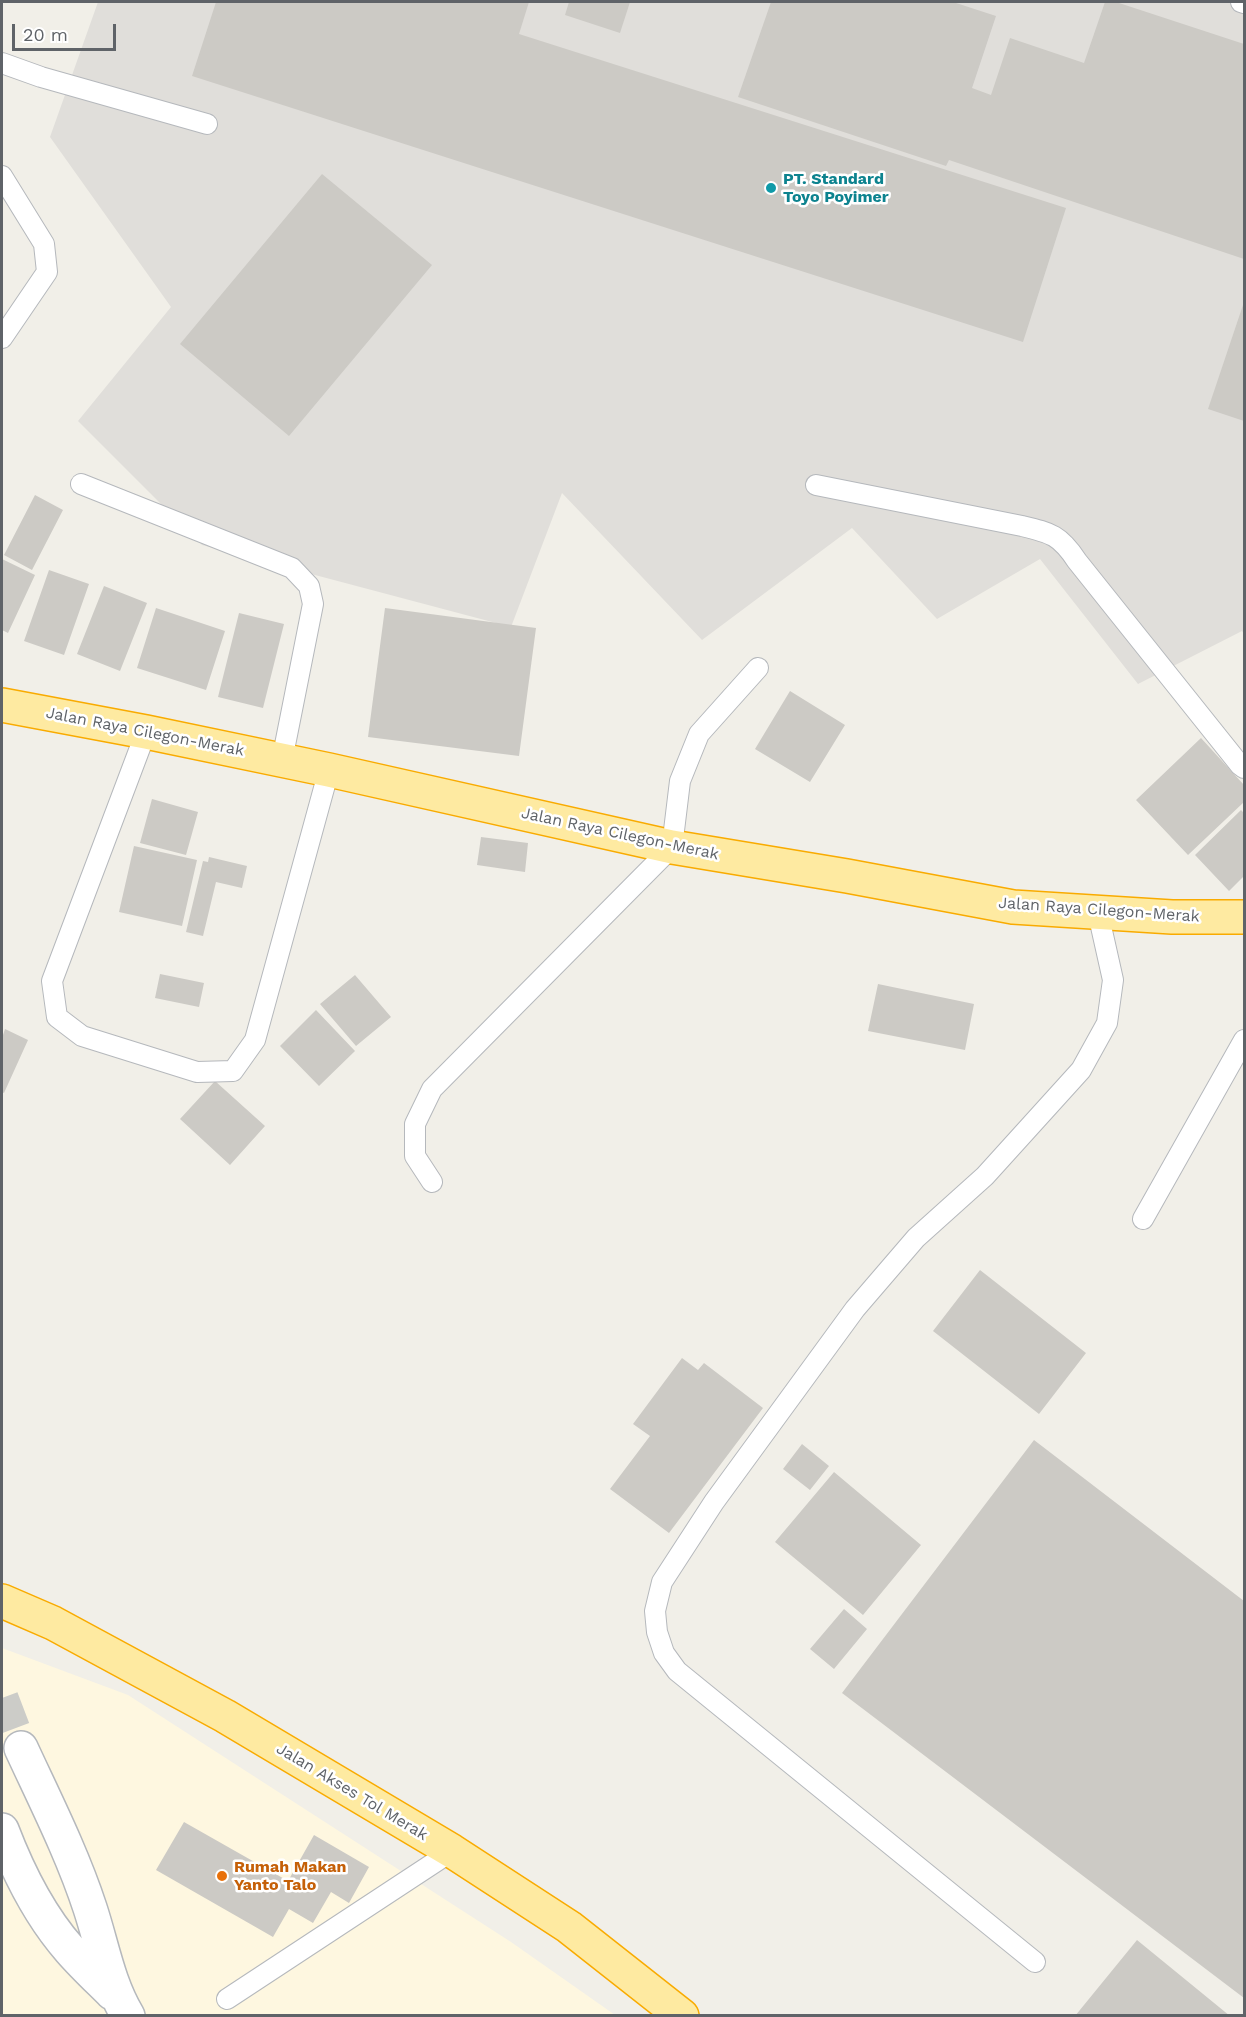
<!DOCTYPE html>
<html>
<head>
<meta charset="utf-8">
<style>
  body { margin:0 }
  #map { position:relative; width:1246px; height:2017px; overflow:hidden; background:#f1efe8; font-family:"Work Sans",sans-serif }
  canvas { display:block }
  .frame { position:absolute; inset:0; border:3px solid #5f6368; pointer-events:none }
  .scale { position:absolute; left:12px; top:24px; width:104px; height:27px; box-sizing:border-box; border:3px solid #5f6368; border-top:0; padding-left:8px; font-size:18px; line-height:21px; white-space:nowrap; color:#5f6368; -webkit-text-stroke:4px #fff; paint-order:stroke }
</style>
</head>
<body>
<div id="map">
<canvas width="1246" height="2017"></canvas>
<div class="frame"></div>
<div class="scale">20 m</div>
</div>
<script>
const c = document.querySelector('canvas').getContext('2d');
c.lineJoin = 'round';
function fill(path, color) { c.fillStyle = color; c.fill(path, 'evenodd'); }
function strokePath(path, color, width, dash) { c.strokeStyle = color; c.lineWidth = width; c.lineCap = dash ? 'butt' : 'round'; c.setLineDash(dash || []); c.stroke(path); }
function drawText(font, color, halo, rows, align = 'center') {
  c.font = font + ' "Work Sans",sans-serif'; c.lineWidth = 5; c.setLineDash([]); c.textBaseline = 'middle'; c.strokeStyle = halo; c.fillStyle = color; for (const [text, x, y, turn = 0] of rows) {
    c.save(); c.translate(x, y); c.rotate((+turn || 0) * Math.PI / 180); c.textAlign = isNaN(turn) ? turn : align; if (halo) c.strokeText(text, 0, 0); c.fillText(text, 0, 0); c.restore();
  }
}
fill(new Path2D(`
  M2 1648 128 1695 511 1942 615 2015H2Z`), '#fef7e0');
fill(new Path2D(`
  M98 2H1244V634L1242 631 1138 684 1040 559 937 619 852 528 702 640 562 493 511 627 202 545 78 421 171 307 50 137Z`), '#e0deda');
fill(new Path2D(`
  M216 2H529L519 34 1066 208 1023 342 192 76Z
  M569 2H630L620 33 565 15Z
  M771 2H953L996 16 972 88 991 95 1010 38 1084 63 1105 2H1116L1244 44V259L949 160 946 166 738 97Z
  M322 174 432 265 289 436 180 344Z
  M1244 302V421L1208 409Z
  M35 495 63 510 32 570 4 555Z
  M2 559 35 575 8 633 2 630Z
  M49 570 89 584 64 655 24 641Z
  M104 586 147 603 120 671 77 654Z
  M156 608 225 631 206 690 137 668Z
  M385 608 536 628 519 756 368 737Z
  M239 613 284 624 263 708 218 697Z
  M790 691 845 725 810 782 755 749Z
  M1201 738 1244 785V802L1188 855 1136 800Z
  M152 799 198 812 186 855 140 843Z
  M1241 810 1244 813V876L1229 891 1195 855Z
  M481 837 528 843 525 872 477 865Z
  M134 846 197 860 182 926 119 912Z
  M209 857 247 866 242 888 216 882 203 936 186 932 203 861 208 862Z
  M160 974 204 983 199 1007 155 998Z
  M355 975 391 1017 356 1046 320 1004Z
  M878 984 974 1004 965 1050 868 1031Z
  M316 1010 355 1051 319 1086 280 1046Z
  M5 1029 28 1040 4 1093 2 1092V1038Z
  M215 1081 265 1126 230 1165 180 1119Z
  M980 1270 1086 1353 1039 1414 933 1331Z
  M682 1358 698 1370 704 1363 763 1408 669 1533 610 1489 650 1436 633 1424Z
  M1034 1440 1244 1601V1998L842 1693Z
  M802 1444 829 1466 810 1490 783 1469Z
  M834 1472 921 1545 863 1615 775 1542Z
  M844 1609 867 1629 834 1669 810 1649Z
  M184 1822 288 1881 314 1835 369 1867 349 1903 331 1892 313 1923 289 1909 273 1937 156 1870Z
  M1137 1940 1230 2016H1075Z`), '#cccac5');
strokePath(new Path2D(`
  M2 1698 21 1748`), '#ccccc8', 33, [33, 16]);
const service = new Path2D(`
  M1241 2 1244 3
  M2 63 41 77 207 124
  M2 176 44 244 47 272 2 338
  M81 484 292 568 309 586 313 604 282 760
  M816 485 1022 526C1051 533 1060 535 1077 561L1240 765 1244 768
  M146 732 52 981 57 1017 82 1036 197 1072 233 1071 255 1040 329 770
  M432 1182 415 1156V1124L432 1089 672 847 680 781 699 734 758 668
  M1143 1219 1244 1040
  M1035 1962 677 1671 664 1653 657 1632 655 1611 662 1582 714 1502 855 1309 916 1238 985 1176 1081 1070 1107 1023 1113 980 1098 913
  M227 1999 452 1851`);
const minor = new Path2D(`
  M21 1748C45 1800 72 1853 90 1908 102 1944 108 1983 128 2016
  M2 1830C18 1872 40 1916 70 1950 83 1965 98 1979 112 1993`);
const trunk = new Path2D(`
  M2 705 146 732 329 770 672 847 847 876 1013 907 1172 917H1244
  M2 1601 53 1623 225 1716 452 1851 569 1927 682 2016`);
strokePath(service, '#b5b8bc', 22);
strokePath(minor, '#b5b8bc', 36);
strokePath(trunk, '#f9ab00', 36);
strokePath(service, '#fff', 20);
strokePath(minor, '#fff', 33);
strokePath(trunk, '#feeaa1', 33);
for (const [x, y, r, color] of [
  [771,188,6,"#0f9aa8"],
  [222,1876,6,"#e8710a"]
]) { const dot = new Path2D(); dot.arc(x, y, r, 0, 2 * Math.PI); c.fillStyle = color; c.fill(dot); strokePath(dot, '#fff', 2); }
drawText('bold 16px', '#0d838f', '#fff', [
  ["PT. Standard",783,179],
  ["Toyo Poyimer",783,197]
], 'left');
drawText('16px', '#5f6368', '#fff', [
  ["Jalan Raya Cilegon-Merak",145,732,11],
  ["Jalan Raya Cilegon-Merak",620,834,12],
  ["Jalan Raya Cilegon-Merak",1099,910,4],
  ["Jalan Akses Tol Merak",352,1792,31]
]);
drawText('bold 16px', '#c56008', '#fff', [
  ["Rumah Makan",234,1867],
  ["Yanto Talo",234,1885]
], 'left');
</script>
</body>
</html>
